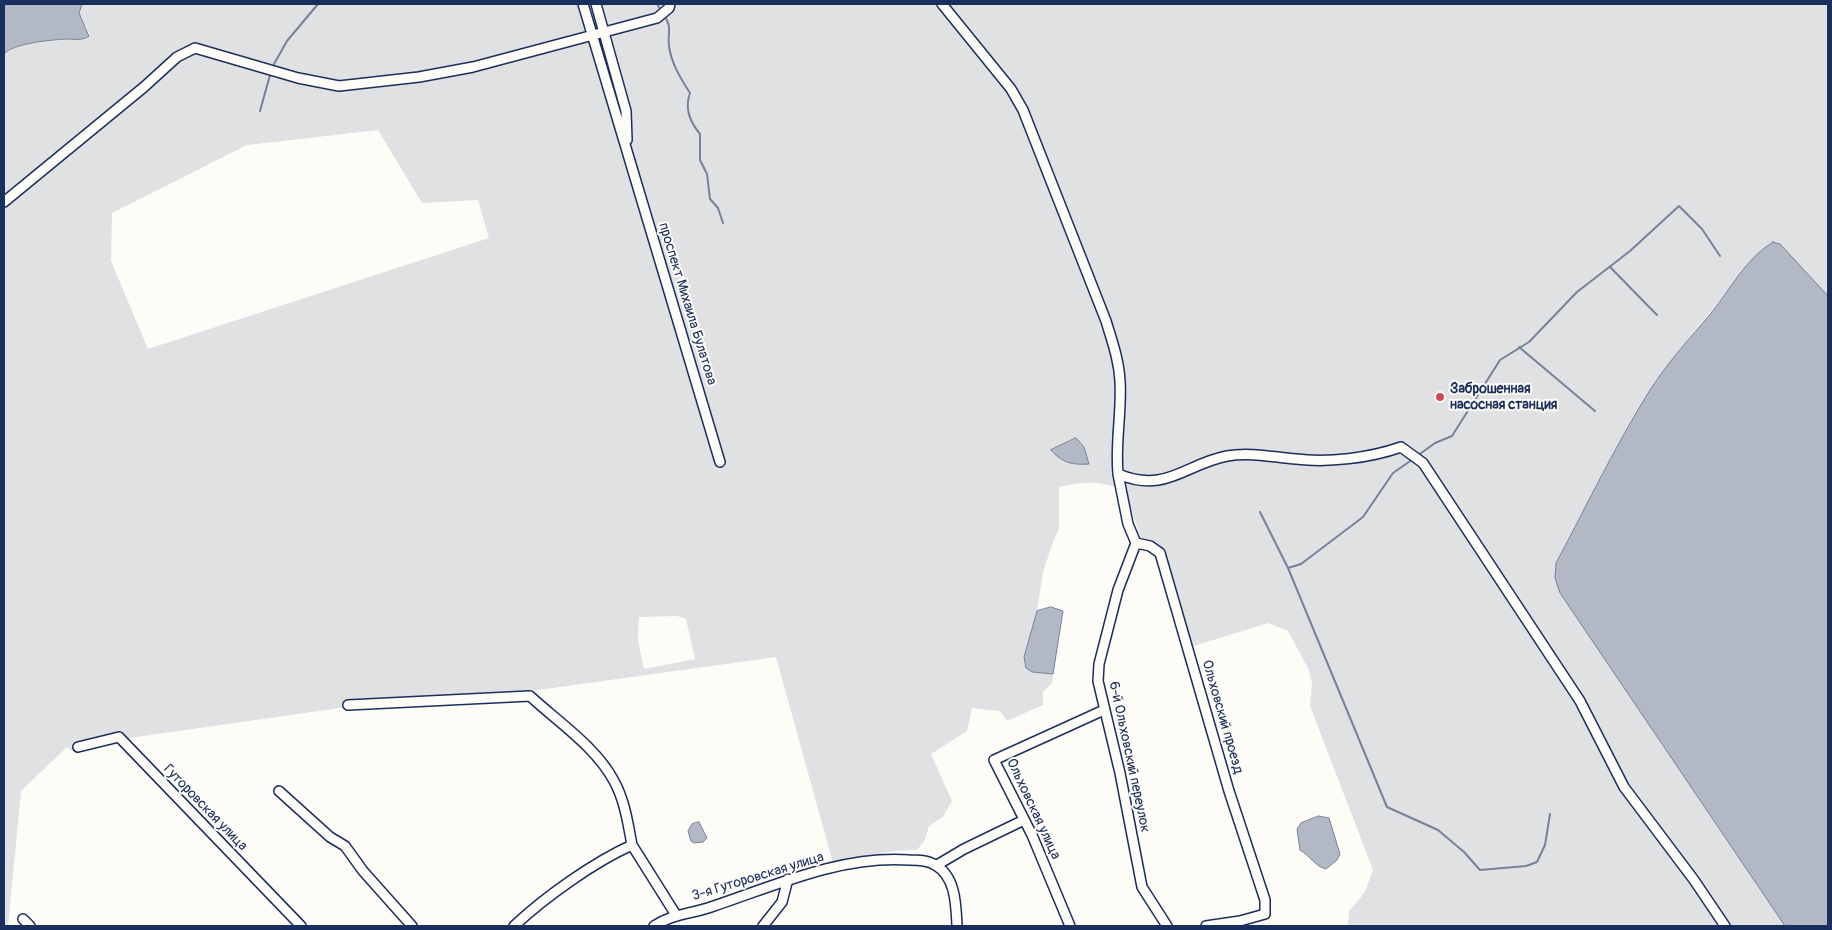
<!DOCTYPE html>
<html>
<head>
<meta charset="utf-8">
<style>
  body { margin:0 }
  #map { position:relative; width:1832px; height:930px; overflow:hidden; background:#fdfcf7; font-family:Pangolin,sans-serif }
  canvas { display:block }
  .frame { position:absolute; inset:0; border:5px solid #1b2f5e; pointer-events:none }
</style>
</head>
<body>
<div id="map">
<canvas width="1832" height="930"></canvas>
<div class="frame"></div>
</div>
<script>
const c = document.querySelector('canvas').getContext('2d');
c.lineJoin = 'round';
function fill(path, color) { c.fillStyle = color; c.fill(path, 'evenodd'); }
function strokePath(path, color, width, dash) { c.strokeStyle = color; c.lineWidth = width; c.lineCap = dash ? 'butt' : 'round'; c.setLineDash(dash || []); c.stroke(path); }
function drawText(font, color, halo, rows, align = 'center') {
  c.font = font + ' Pangolin,sans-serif'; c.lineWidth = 4; c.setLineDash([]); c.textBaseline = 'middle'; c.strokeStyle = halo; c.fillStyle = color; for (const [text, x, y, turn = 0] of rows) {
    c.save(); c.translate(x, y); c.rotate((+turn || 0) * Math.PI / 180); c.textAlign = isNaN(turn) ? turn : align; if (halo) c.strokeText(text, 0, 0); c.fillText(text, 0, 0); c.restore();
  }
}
fill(new Path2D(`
  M82 4H1828V321L1764 247 1690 336 1651 389 1618 444 1556 563 1555 578 1560 593 1785 926H1348L1349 911 1365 892 1373 870 1310 706 1312 682 1308 668 1288 631 1268 623 1194 646 1188 639 1165 560 1155 544 1141 538 1125 490C1100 481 1085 481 1059 487V529L1054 539 1043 572 1037 611 1024 657 1026 668 1032 672 1053 674 1052 683 1043 692V705L1007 721 1000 711 972 708 967 731 931 754 952 801 943 817 929 826 925 840 917 850 893 851 833 863 776 657 531 691 340 708 115 740 72 751 67 747 21 791 8 926H4V54C15 41 67 38 85 39L90 34 79 13ZM378 130 422 203 478 200 489 238 148 349 111 261 112 213 247 145ZM677 616 686 619 695 659 644 669 638 640 639 617Z`), '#e0e1e3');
const water = new Path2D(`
  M4 4H82L79 13 89 36C83 41 73 39 66 39 51 40 13 43 4 54Z
  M1773 242 1780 244 1828 296V926H1785L1560 593 1555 578 1556 563C1587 505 1615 446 1650 390 1668 362 1690 338 1711 313 1730 290 1746 258 1773 242Z
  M1076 438 1084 447 1089 464C1072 465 1062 463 1051 450Z
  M1051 607 1063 611 1053 674 1032 672 1026 668 1024 657 1037 611Z
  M1319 816 1329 818 1340 854 1337 860 1326 869C1316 867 1309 855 1300 850L1297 829 1301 823Z
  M699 822 707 838 703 842 694 843 691 841 688 831 692 824Z`);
fill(water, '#b3b8c5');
strokePath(water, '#76819c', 1);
strokePath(new Path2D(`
  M657 4 662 12
  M664 15C673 29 667 31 669 46 671 63 681 79 690 93 684 109 690 122 700 134V160L707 174 710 199 718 208 723 223
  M274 64 287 41 318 4
  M260 111 270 75
  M1610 267 1657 315
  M1519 347 1595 411
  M1417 456 1435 443 1452 436 1500 360 1529 342 1577 292 1630 251 1679 206 1702 229 1720 256
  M1260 512 1288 568 1301 564 1363 517 1393 473 1413 459
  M1288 568 1387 807 1438 830 1464 852 1480 870 1526 866 1537 862 1545 845 1550 814`), '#76819c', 2);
const minor = new Path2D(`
  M583 4 720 462
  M596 4 626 111 627 140
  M942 4 1011 89 1023 110 1106 321C1112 341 1119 360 1120 381 1122 412 1115 442 1118 474 1166 494 1185 464 1227 456 1250 452 1272 457 1296 459 1328 463 1370 458 1401 447L1423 463 1580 701 1624 787 1694 880 1725 926
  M4 202 144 87 177 57 195 48 298 78 339 86 419 77 473 67 657 18 669 8 670 4
  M1118 474 1128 524 1136 543 1118 590 1099 664 1098 681 1120 773 1142 887 1167 926
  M1136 543 1150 546 1160 553 1229 791 1265 900V914L1240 921 1206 926
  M348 705 530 696C558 722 596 747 614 781 625 801 628 824 632 845
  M78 747 119 737 301 926
  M279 791 330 837 345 846 363 871 412 926
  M937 865 964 849 1024 820
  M23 919 30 926
  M514 926C545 897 594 862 632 845L676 915
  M654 926C672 914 691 914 711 907 774 886 841 855 909 860 918 860 928 860 935 865 956 876 956 906 957 926
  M763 926 782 902 788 879
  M1070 926 1032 835 994 760 1104 710`);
strokePath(minor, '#1b2f5e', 12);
strokePath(minor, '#fdfcf7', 9);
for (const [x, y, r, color] of [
  [1440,397,5,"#d1495b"]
]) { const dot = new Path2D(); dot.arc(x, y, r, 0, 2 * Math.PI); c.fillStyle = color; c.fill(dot); strokePath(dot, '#fdfcf7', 2); }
drawText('14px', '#1b2f5e', '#fdfcf7', [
  ["проспект Михаила Булатова",687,304,73],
  ["Ольховский проезд",1222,717,74],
  ["6-й Ольховский переулок",1129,757,78],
  ["Гуторовская улица",205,808,46],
  ["Ольховская улица",1033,809,65],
  ["3-я Гуторовская улица",758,877,-17]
]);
drawText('bold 14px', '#1b2f5e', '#fdfcf7', [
  ["Заброшенная",1450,389],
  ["насосная станция",1450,405]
], 'left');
</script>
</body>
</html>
